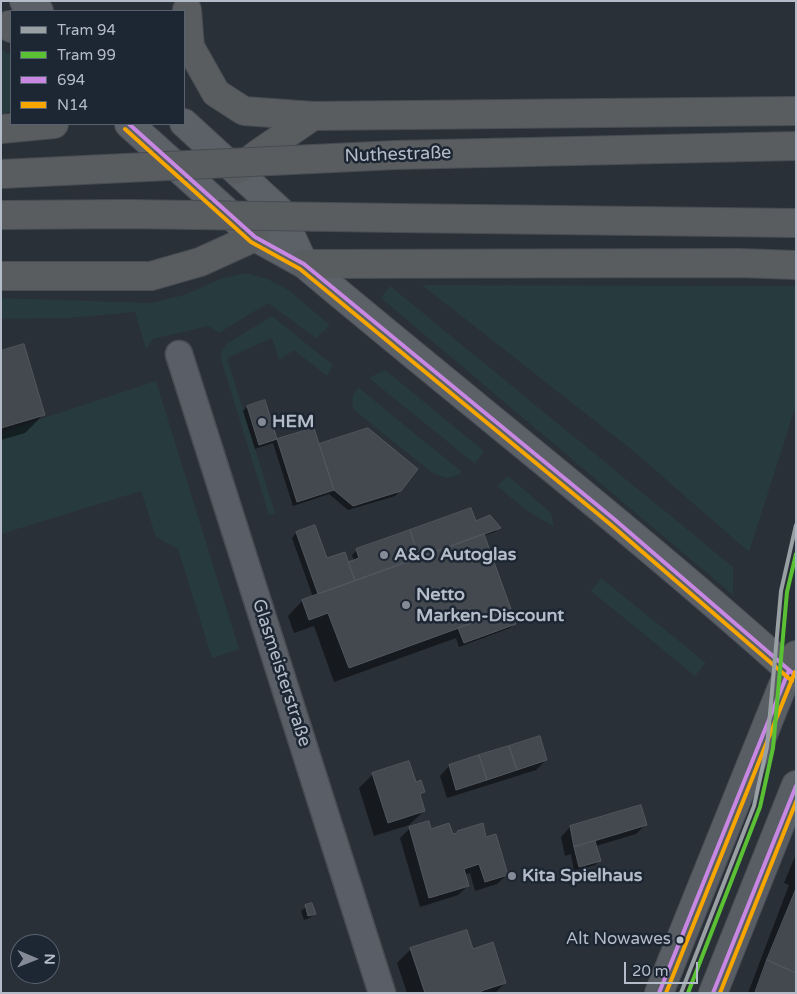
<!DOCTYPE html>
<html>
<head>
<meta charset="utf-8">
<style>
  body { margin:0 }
  #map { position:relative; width:797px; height:994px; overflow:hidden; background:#2a3038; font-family:"Varela Round",sans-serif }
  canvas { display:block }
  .frame { position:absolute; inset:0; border:2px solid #b4bcc9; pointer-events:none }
  .legend { position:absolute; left:10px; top:10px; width:175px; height:115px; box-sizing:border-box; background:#1d2633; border:1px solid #59626f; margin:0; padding:6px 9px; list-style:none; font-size:15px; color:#b4bcc9 }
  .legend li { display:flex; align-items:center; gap:10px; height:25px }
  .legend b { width:25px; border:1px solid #59626f }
  .north { position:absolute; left:10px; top:934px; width:50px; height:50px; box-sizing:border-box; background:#1d2633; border:1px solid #59626f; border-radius:50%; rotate:91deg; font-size:14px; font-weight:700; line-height:20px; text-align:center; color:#b4bcc9 }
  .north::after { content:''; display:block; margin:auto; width:18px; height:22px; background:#848b96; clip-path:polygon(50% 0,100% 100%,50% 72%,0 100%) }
  .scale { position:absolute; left:624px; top:962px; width:74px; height:22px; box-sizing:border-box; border:2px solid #b4bcc9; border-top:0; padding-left:6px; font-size:15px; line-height:18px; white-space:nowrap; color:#b4bcc9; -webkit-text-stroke:4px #1d2633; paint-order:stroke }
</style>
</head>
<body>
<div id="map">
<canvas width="797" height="994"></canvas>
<div class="frame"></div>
<ul class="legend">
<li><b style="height:6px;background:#99a0a4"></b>Tram 94</li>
<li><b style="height:6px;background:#59c133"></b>Tram 99</li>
<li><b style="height:6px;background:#c787e3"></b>694</li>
<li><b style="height:6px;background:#f7a600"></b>N14</li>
</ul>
<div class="north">N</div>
<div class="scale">20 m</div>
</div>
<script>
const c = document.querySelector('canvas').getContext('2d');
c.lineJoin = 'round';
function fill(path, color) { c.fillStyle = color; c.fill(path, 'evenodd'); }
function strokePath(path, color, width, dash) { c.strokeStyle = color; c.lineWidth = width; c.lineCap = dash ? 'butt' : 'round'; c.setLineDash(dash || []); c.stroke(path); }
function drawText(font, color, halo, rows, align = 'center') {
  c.font = font + ' "Varela Round",sans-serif'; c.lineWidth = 5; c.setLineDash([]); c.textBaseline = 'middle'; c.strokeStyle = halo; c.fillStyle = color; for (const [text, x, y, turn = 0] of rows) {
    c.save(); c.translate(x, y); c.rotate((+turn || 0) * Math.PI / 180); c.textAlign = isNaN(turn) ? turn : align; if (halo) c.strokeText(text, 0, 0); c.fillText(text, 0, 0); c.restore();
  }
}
fill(new Path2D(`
  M1 49 11 55V111L1 114Z
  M246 273 268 279 290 291 330 325 316 338 268 303 219 333 208 326 153 339 146 349 135 312 70 318 1 319V298L151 303 184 295 223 278Z
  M422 285 796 286V405L749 552 632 450Z
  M390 286 733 567V595L381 298Z
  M272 316 333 365 327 376 294 350 279 360 272 338 227 358 275 513 269 515 221 359 222 351 228 343Z
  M385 370 484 451 474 465 475 464 369 378Z
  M156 381 239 649 212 658 178 549 156 537 141 491 1 534V432Z
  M359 388 462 472C450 481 443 478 430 471L354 410C351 400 351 394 359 388Z
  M508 476 551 513 554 527 526 510 497 486Z
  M601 578 706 663 695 676 591 591Z`), '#273a3e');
fill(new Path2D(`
  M1 352 44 414 25 433 1 440Z
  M264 402 277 441 313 429 318 445 400 491 395 496 348 510 329 494 293 506 273 443 255 449 243 411 247 407Z
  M475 522 499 528 495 532 483 536 515 623 510 628 459 647 456 638 334 682 314 626 294 633 288 616 302 601 313 597 292 538 296 533 315 526 326 559 347 564 354 561 352 555 357 550Z
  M539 738 546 760 536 770 447 798 440 776 449 766Z
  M373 774 415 783 424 792 419 796 424 811 409 825 374 836 359 788Z
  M645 825 636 834 596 846 600 860 595 865 574 871 571 854 565 856 561 837 570 827Z
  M410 828 452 836 458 832 486 838 507 875 497 884 475 891 470 873 464 875 468 886 458 895 420 907 400 838Z
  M796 854V993H748L789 885 784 883Z
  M306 907 314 914 310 918 304 920 301 911Z
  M411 949 472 950 505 983 495 993H407L397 963Z`), '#0007');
const building = new Path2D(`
  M24 344 45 415 1 428V351Z
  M265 400 277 439 259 445 247 406Z
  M314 428 334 490 297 502 277 439Z
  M368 428 418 469 401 491 353 506 334 490 319 444Z
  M471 508 476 521 490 515 501 528 419 558 410 530Z
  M315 525 327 558 345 552 355 581 318 594 296 532Z
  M410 530 419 558 355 581 348 562 359 558 356 549Z
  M484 534 511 609 349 668 328 613 309 620 302 600Z
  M511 609 516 624 464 643 458 628Z
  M540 736 547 760 517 770 509 746Z
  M509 746 517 770 487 780 479 755Z
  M479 755 487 780 456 790 449 765Z
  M409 761 416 782 421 780 425 792 420 794 425 811 388 823 372 773Z
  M641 805 647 825 574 847 570 826Z
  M429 821 431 829 449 823 453 834 458 833 457 831 483 823 486 837 496 834 508 875 485 882 479 864 464 869 469 886 429 898 409 827Z
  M595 841 601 861 579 867 574 847Z
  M796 889V973L767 960Z
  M312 903 316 914 308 916 305 905Z
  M467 930 473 949 493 942 506 983 481 991 482 993H425L410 948Z
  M767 960 796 973V993H755Z`);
fill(building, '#444950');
strokePath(building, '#52575f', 1);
const street = new Path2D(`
  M179 354 382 993`);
const secondary = new Path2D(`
  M659 993 789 670
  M713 993 796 785`);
const primary = new Path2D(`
  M24 1 39 11
  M184 123 279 210 304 264
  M129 124 255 237 304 264C468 402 637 533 796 676`);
const highway = new Path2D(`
  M187 10 190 47 216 93 244 111 313 116 796 111
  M9 25 11 28
  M1 129 54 124
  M396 155 796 146
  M237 170 259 153 313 116
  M398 218 796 223
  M304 264 739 263 796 265
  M1 276H151L200 262 255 237
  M789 670 796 655`);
strokePath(street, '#484c53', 29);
strokePath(secondary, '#484c53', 30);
strokePath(primary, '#484c55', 30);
strokePath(highway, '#474c53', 30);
strokePath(street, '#5a5e66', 26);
strokePath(secondary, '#595d64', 28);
strokePath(primary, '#5c6168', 28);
strokePath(highway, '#5a5d60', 28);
const highwayBridge = new Path2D(`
  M1 174 396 155
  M1 215 127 214 398 218`);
strokePath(highwayBridge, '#474c53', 30, []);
strokePath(highwayBridge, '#5a5d60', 28);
strokePath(new Path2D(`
  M129 124 255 237 304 264 614 519 796 676
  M659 993 789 670
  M713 993 796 786`), '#c787e3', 4);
strokePath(new Path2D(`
  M125 129 251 242 300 269 610 524 792 681
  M666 993 795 672
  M720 993 796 802`), '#f7a600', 4);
strokePath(new Path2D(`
  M681 993 754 806 767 747 781 591 796 525`), '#99a0a4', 4);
strokePath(new Path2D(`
  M688 993 760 807 773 748 787 592 796 554`), '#59c133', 4);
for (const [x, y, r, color] of [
  [262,422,5,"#848b96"],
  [384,555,5,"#848b96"],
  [406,605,5,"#848b96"],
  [512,876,5,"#848b96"],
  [680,940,4.5,"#b4bcc9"]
]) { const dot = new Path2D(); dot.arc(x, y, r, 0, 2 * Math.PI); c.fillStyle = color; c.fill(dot); strokePath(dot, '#1d2633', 2); }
drawText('17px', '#b4bcc9', '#1d2633', [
  ["Alt Nowawes",671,940]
], 'right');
drawText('18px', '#b4bcc9', '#1d2633', [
  ["Nuthestraße",398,155,-2],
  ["Glasmeisterstraße",281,673,72]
]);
drawText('bold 18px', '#b4bcc9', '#1d2633', [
  ["HEM",272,422],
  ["A&O Autoglas",394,555],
  ["Netto",416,595],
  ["Marken-Discount",416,616],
  ["Kita Spielhaus",522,876]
], 'left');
</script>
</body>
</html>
